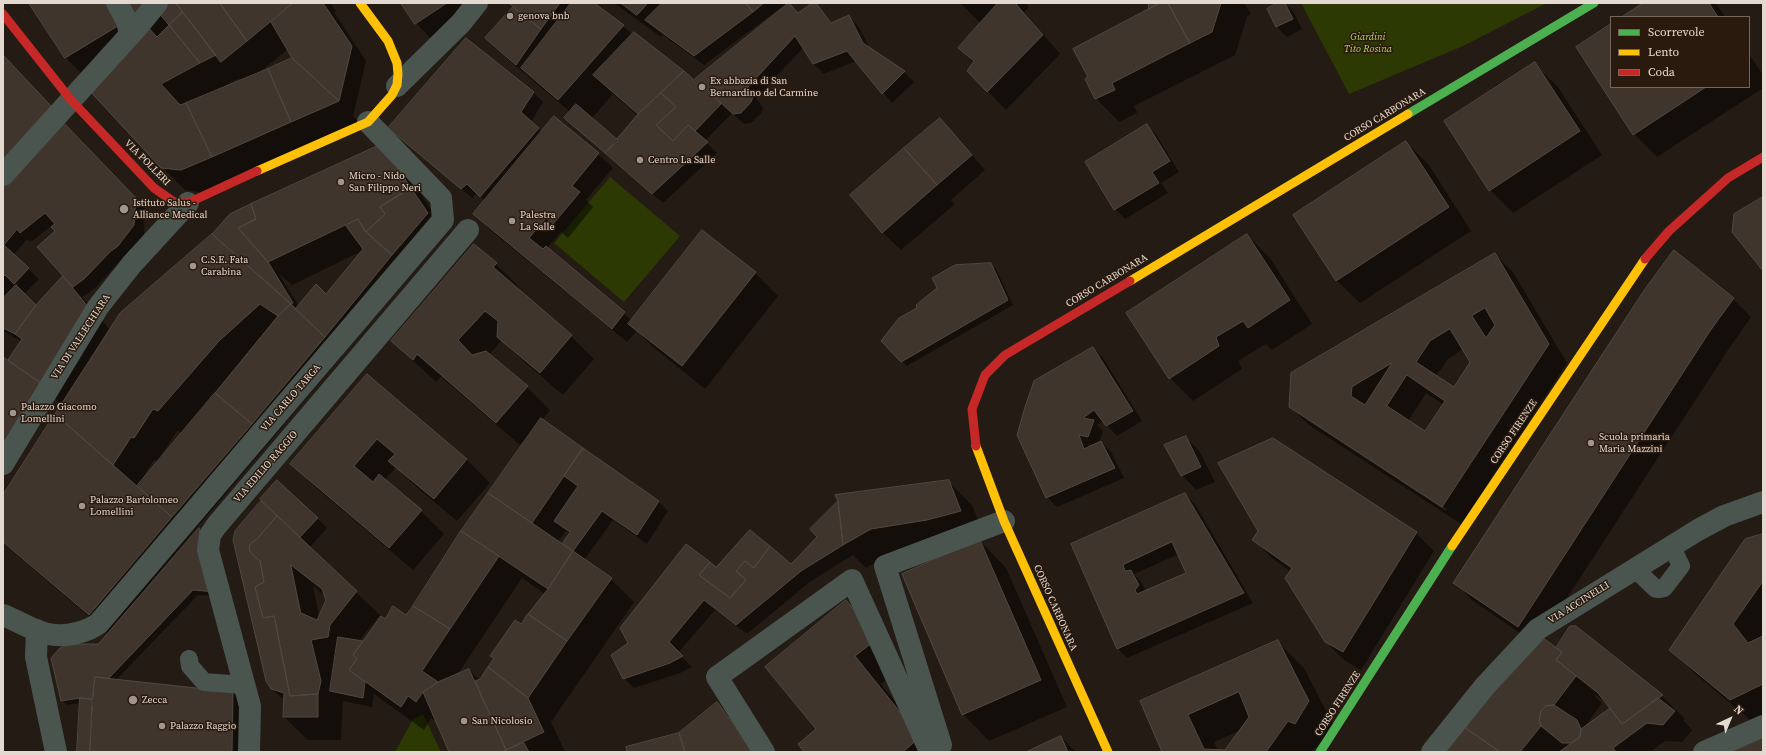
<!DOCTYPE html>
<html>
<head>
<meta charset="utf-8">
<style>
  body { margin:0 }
  #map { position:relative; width:1766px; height:755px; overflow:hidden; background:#241b14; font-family:"Source Serif 4",serif }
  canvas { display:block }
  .frame { position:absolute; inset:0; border:4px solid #e4d9d0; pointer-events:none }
  .legend { position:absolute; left:1610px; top:16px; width:140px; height:72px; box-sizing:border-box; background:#2a1a0e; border:1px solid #74665c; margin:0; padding:5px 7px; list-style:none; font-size:12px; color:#e4d9d0 }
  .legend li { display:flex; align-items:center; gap:8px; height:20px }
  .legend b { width:20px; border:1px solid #74665c }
  .north { position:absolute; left:1710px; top:699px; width:40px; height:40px; -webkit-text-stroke:3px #2a1a0e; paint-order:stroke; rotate:44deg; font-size:11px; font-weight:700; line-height:16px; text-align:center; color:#e4d9d0 }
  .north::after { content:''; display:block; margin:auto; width:14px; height:18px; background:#e4d9d0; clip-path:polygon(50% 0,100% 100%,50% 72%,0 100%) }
</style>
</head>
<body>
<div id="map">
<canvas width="1766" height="755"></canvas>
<div class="frame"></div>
<ul class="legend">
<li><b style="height:5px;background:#4caf50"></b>Scorrevole</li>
<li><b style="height:5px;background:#ffc107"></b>Lento</li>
<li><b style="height:5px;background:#c62828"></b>Coda</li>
</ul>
<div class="north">N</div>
</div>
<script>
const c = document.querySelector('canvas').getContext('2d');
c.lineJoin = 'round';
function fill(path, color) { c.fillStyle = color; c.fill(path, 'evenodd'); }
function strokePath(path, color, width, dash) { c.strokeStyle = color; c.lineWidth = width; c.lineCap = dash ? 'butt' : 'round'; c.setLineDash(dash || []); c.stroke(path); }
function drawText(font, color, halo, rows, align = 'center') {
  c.font = font + ' "Source Serif 4",serif'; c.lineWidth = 3; c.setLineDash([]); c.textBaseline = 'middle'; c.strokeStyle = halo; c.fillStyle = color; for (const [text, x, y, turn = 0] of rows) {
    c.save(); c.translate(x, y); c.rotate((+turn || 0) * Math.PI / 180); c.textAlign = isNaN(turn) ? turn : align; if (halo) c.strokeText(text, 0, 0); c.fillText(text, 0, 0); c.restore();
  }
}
fill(new Path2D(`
  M1301 3H1547L1463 46 1349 94Z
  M610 177 680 236 624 302 554 243Z
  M423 714 441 752H395L413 719Z`), '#2c3903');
fill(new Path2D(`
  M31 3H330L336 11 334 12 366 61 353 116 361 124 204 193 185 190 162 167 89 81 66 58ZM288 49 294 59 259 73ZM239 78 241 81 221 89V88Z
  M402 3H475L478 7 430 38 416 23Z
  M508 3H592L623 26 633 35 634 34 695 80 789 4 799 14 815 3 832 23 849 16 859 27 870 49 904 72 914 82 892 103 856 61 824 74 814 64 804 47 756 98 763 108 761 113 751 123 744 124 732 113 705 141 717 153 663 203 575 128 565 118 570 112 510 61 487 38 513 8ZM613 94 638 116 618 141 591 119Z
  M614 3H787L704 65 663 35 661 37Z
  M960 3H1025L1029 7 1024 12 1060 54 1006 110 968 71 974 63 959 48 981 24Z
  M1150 3H1244L1251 14 1247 17 1235 55 1134 106 1137 113 1119 122 1096 98 1150 9Z
  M1280 3H1285L1293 11 1302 29 1287 37 1277 27 1268 9Z
  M1645 3H1716L1725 17H1623Z
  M1611 25V87H1749V54L1763 75V88L1657 157 1634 134 1577 47Z
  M3 55 62 122 145 209 144 236 94 289 82 297 110 330 213 235 405 168 445 232 334 348 342 356 145 589 146 590 199 529 203 534 219 596 198 595 116 680 233 693 256 716 255 752H78L81 703 67 705 62 700 98 645 108 633 3 543V497L62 404 3 358 8 361 22 342 3 331V301L18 284 17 283 3 296ZM56 222V231L68 280 36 306 24 294 39 279 14 255 27 239 31 242ZM362 251 326 295 299 306 279 274 292 285ZM177 431 182 433 162 457 161 456ZM154 460 158 461 145 477 144 476Z
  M1534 64 1558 87 1602 155 1513 213 1490 190Z
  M533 92 543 102 531 122 542 132 554 118 598 154 613 168 586 200 593 207 568 238 561 232 547 248 632 321 702 232 755 273 778 296 705 389 653 347 637 331 627 342 489 229 475 214 485 201 477 193 472 198 390 128Z
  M940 119 985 170 951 200 955 204 901 250 882 232Z
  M1147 125 1157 136 1179 172 1161 183 1168 193 1125 219 1115 209 1086 162Z
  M1406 142 1429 165 1471 231 1360 303 1336 280Z
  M1247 235 1270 258 1312 324 1272 350 1266 344 1238 361 1242 369 1193 401 1170 378Z
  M474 245 496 264 519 287 517 289 571 336 594 359 563 395 522 360 502 340 489 355 527 387 550 410 542 420 658 501 668 511 647 544 613 520 584 560 611 579 634 602 551 722 565 752H450L437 722 431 718 424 730 374 694 372 707 343 701 341 740H308L284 717 285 701 272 689 234 540 309 547 310 546 272 509 317 518 327 528 309 548 380 615 358 642H363L385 620 406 616 462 532 529 437 528 436 520 445 441 377 436 382 392 341ZM566 531 570 534 563 545 558 542ZM522 578 545 594 521 626 492 656 495 659 479 680 469 670 457 675ZM313 586 325 596 327 600 319 616Z
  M1494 254 1513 272 1567 363 1461 524 1309 425 1290 406ZM1463 349 1471 363 1454 388 1436 376 1448 359ZM1426 393 1444 405 1425 432 1408 421ZM1307 417 1447 509 1446 511 1307 420Z
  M990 264 996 269 1013 305 907 366 902 361 918 308Z
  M1733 299 1751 317 1728 350 1541 638 1559 651 1576 627 1662 696 1685 719 1683 720 1692 730 1682 742 1665 741 1650 752H1447L1533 642 1473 601 1455 582ZM1596 695 1610 706V710L1584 728 1602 703 1595 696Z
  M1093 348 1103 358 1142 421 1117 436 1103 421 1097 425 1103 431 1100 441 1111 452 1124 478 1057 507 1047 497ZM1088 444 1094 445 1089 448Z
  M367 375 467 460 490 483 457 521 413 484 396 467 385 480 421 511 444 534 413 570 315 487 292 464Z
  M1186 437 1200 452 1215 482 1196 490 1182 475Z
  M948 481 972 505 984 534 894 552 866 568 853 555 811 581 747 634 715 610 678 653 692 667 680 673 634 688 624 678 629 644 716 568 791 566Z
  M1185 494 1195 504 1253 603 1127 658 1117 648 1072 545ZM1179 554 1187 573 1146 591 1142 583 1134 574Z
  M1416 533 1434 551 1361 670 1344 660 1326 642 1291 572 1272 558 1254 540Z
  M1763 535V719L1754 723 1694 673 1671 650Z
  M980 541 1006 568 1067 707 989 741 963 714Z
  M846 602 873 628 903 666 881 684 936 752H805L818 729Z
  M1277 641 1304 668 1335 728 1311 752H1163L1142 702ZM1241 730 1226 751H1218L1214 742Z
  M717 704 761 747 628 752 680 734Z
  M1061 737 1076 752H1029Z`), '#0007');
const building = new Path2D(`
  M29 3H109L121 24 65 58Z
  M123 3H149L141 12 133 13Z
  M161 3H176L183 12 169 25 156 10Z
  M176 3H220L247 41 221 62Z
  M220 3H293L247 41Z
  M293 3H323L352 46 339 101 292 58 271 22Z
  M401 3H447L415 24Z
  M509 3H560L541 29Z
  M571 3H594L624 25 558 100 521 68Z
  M621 3H648L637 15Z
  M662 3H746L753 12 694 56 645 20Z
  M746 3H764L753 12Z
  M789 3 798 13 812 3H816L831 23 849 15 863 43 905 71 882 94 847 51 813 64 795 36 747 88 753 97 751 102 741 113 733 114 695 79Z
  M998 3H1015L1043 35 987 92 967 71 974 61 958 48Z
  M1149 3H1160L1149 9Z
  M1160 3H1168L1190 43 1112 83 1115 90 1095 99 1085 79 1088 77 1073 49Z
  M1168 3H1221L1212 32 1190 43Z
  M1277 3H1285L1293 19 1276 27 1267 9Z
  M1643 3H1709L1718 17H1622Z
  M513 7 541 29 516 65 485 38Z
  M183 12 216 55 200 63 169 25Z
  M145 24 157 37 169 25 200 63 161 84 180 105 186 103 212 157 181 170 161 168 88 89Z
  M1611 24V87H1706L1633 135 1576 47Z
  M634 32 684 71 638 114 593 75Z
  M466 38 534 92 521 112 539 128 480 197 467 184 461 189 388 128Z
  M3 55 52 107 3 166Z
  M292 58 339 101 291 122 268 69Z
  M1535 62 1580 131 1489 191 1444 121Z
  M268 69 291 122 212 157 186 103Z
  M684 71 721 104 695 131 688 125 673 141 656 125 676 107 661 93Z
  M661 93 676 107 656 125 673 141 688 125 708 142 652 194 605 153 638 114Z
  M576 104 618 140 605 153 564 118Z
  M554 116 599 153 572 186 580 192 553 224 546 218 529 238 543 249 546 246 625 312 612 329 473 214Z
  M940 118 972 155 937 185 904 148Z
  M61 120 136 198 134 225 118 246 111 251 84 279 73 287 37 247 55 231 51 227 55 224 45 213 20 233 17 229 4 245 29 268 14 284 5 275 3 277V184Z
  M1147 124 1170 161 1152 172 1159 183 1114 210 1085 162Z
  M1406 141 1449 207 1336 281 1293 215Z
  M382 144 411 188 380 207 385 214 366 232 358 219 268 262 238 228 256 219 251 204Z
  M904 148 937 185 882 233 850 195Z
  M411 188 428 213 392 255 366 232 385 214 380 207Z
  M1763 197V271L1732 232 1734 214Z
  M251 204 256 219 238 228 268 262 293 303 291 304 212 234 230 214Z
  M358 219 366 232 392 255 325 337 295 309 316 284 326 294 363 249 346 226Z
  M702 230 756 272 682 366 628 324Z
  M212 234 291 304 278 316 260 304 219 341 158 411 153 409 134 438 131 437 113 465 55 414 120 313Z
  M1247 234 1290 300 1248 328 1243 321 1216 337 1219 346 1169 379 1126 313Z
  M474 244 497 263 493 267 572 335 540 373 497 337 498 321 485 311 458 340 472 355 486 351 528 386 496 423 417 354 413 360 391 341Z
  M1674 250 1734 298 1710 331 1518 627 1453 583 1645 289Z
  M1495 253 1549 344 1442 507 1289 407 1291 373ZM1485 308 1495 325 1486 338 1472 316ZM1450 329 1470 362 1454 387 1416 362 1430 341ZM1392 363 1365 405 1351 396 1352 387ZM1407 375 1445 401 1425 431 1387 406Z
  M991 263 1008 300 901 362 881 341 899 318 917 308 916 305 937 288 932 278 955 265Z
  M63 276 89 308 42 384 8 360 22 339 15 334 36 305Z
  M16 285 36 305 15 334 3 328V299Z
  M291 304 325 337 252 424 215 393 278 316Z
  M1093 347 1133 411 1106 426 1094 410 1083 418 1094 420 1088 437 1079 435 1084 449 1101 441 1115 468 1046 498 1017 435 1025 407 1034 381Z
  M3 357 42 384 3 444Z
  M367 374 467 459 434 499 388 461 395 454 377 439 354 466 373 482 379 474 422 510 389 548 290 464Z
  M215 393 252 424 172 517 137 486Z
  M55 414 172 517 89 615 3 542V495Z
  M541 418 583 448 532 523 488 493Z
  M1186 436 1201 467 1181 476 1164 445Z
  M1273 438 1417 532 1343 652 1325 642 1285 578 1292 568 1252 540 1258 531 1218 463Z
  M583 448 659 501 637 535 602 511 573 551 562 544 570 532 554 521 578 486 564 476Z
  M277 480 318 518 300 537 260 499Z
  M949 480 961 511 927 520 871 529 843 545 838 501 835 495Z
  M488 493 573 551 548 589 461 531Z
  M1185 493 1244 593 1117 649 1071 544ZM1172 542 1186 573 1137 594 1135 590 1139 585 1132 572 1131 570 1125 571 1123 565Z
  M261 501 277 516 257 539 251 543 249 547 250 552 260 561 264 582 255 587 263 618 274 616 290 696 318 694V717H283L284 693 271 689 266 681 233 540 235 531Z
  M838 501 843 545 801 571 736 625 704 600 669 642 683 656 670 663 623 679 611 655 628 643 620 628 686 544 710 562 699 575 730 598 746 580 736 571 745 561 754 568 770 546 791 564 817 537 810 529Z
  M277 516 357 591 330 625 328 637 311 640 321 681 318 694 290 696 274 616 263 618 255 587 264 582 260 561 250 552 249 547 251 543 257 539ZM291 565 322 589 326 600 317 620 301 613Z
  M199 528 215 592 193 590 109 678 95 677 92 699 80 698 61 701 51 658 60 648 70 644H98Z
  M750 530 770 546 754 568 745 561 736 571 746 580 730 598 699 575 710 562 716 567Z
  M461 531 499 556 450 629 413 606Z
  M1763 534V581L1733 624 1748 643 1763 636V684L1730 700 1669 650 1745 539Z
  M980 540 1041 680 962 715 902 574Z
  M573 551 612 578 567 641 528 614 548 589Z
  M846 600 877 639 855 656 920 737 903 752H804L798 744 816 729 765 667Z
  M393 606 406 615 413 606 450 629 422 671 438 682 423 692 416 702 408 696 401 707 349 670 357 659 353 655 381 616 385 619Z
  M528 614 567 641 528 698 488 667 494 658 490 656 515 620 521 624Z
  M1570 626H1576L1663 695 1622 724 1598 693 1556 660 1562 652 1556 648Z
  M1538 634 1562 652 1556 660 1576 676 1554 705 1546 706 1541 711 1539 720 1541 726 1520 752H1500L1464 727Z
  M338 637 363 641 353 655 357 659 349 670 365 682 363 698 330 691Z
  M1278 640 1309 701 1295 724 1288 721 1266 752H1162L1140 701ZM1239 692 1249 717 1225 750 1204 749 1188 715Z
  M488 667 528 698 544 732 506 750 475 681 480 679Z
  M469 669 506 750 502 752H449L423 692 438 682Z
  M95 677 233 692 232 752H90Z
  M80 698 92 699 90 752H77Z
  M1658 698 1675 711 1663 725 1647 723 1613 748 1616 752H1559L1580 737 1581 729 1610 708 1622 724Z
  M717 702 732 722 734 719 760 752H685L679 733Z
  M1554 705 1577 720 1581 729 1580 737 1571 743H1562L1541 726 1539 720 1541 711 1546 706Z
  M1464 727 1500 752H1446Z
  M1759 732 1763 740V752H1718Z
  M679 733 685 752H627L626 747Z
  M1061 736 1068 752H1026Z
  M524 743 529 752H502L506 750Z`);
fill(building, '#40352d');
strokePath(building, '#504842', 1);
strokePath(new Path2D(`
  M1634 568 1656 589H1660L1664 588 1681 566 1671 545
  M189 659 190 666 204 682 244 685`), '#4a5550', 18);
strokePath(new Path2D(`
  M117 3 127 21 130 35
  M397 86 461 23 477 3
  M3 175 139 25 157 3
  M3 464 98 307 132 264 188 203
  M3 615C30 626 46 641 77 633 85 631 93 628 99 623L443 220 441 198 368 122
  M37 630 36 657 56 752
  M249 752 250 706 208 550 210 535 217 525 468 230
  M764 752 717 677 852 580 928 747 941 745 885 566 1004 521
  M1432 752 1485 686 1538 629 1698 530 1724 516 1763 502
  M1704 752 1763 726`), '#4a5550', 22);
strokePath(new Path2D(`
  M1408 114 1594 3
  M1320 752 1452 546`), '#4caf50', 9);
strokePath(new Path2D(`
  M257 171 368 122 392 95 397 85 398 74 397 63 388 41 360 3
  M1130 281 1408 114
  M976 446 1004 521 1108 752
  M1452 546 1645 259`), '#ffc107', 9);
strokePath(new Path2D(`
  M3 14 71 100 154 188 174 202 188 203 257 171
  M1645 259 1669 231 1728 178 1763 157
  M976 446 972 409 985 375 1005 355 1130 281`), '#c62828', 9);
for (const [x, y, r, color] of [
  [510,16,4,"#a1968e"],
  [702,87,4,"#a1968e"],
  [640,160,4,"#a1968e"],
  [341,182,4,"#a1968e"],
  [124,209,5,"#a1968e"],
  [512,221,4,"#a1968e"],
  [193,266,4,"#a1968e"],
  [13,413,4,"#a1968e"],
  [1591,443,4,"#a1968e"],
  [82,506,4,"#a1968e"],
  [133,700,5,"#a1968e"],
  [464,721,4,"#a1968e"],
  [162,726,4,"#a1968e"]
]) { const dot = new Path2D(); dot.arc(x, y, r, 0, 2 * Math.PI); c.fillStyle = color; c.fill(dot); strokePath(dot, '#2a1a0e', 1.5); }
drawText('10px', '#e4d9d0', '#2a1a0e', [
  ["genova bnb",518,16],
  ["Ex abbazia di San",710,81],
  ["Bernardino del Carmine",710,93],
  ["Centro La Salle",648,160],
  ["Micro - Nido",349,176],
  ["San Filippo Neri",349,188],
  ["Istituto Salus -",133,203],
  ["Alliance Medical",133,215],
  ["Palestra",520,215],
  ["La Salle",520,227],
  ["C.S.E. Fata",201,260],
  ["Carabina",201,272],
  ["Palazzo Giacomo",21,407],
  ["Lomellini",21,419],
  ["Scuola primaria",1599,437],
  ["Maria Mazzini",1599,449],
  ["Palazzo Bartolomeo",90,500],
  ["Lomellini",90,512],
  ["Zecca",142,700],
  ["San Nicolosio",472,721],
  ["Palazzo Raggio",170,726]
], 'left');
drawText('italic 10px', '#b2d669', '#2a1a0e', [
  ["Giardini",1368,37],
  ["Tito Rosina",1368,49]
]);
drawText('10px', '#e4d9d0', '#2a1a0e', [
  ["CORSO CARBONARA",1385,115,-31],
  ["VIA POLLERI",147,163,45],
  ["CORSO CARBONARA",1107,281,-31],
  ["VIA DI VALLECHIARA",81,337,-57],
  ["VIA CARLO TARGA",291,398,-49],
  ["CORSO FIRENZE",1514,432,-56],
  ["VIA EDILIO RAGGIO",266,467,-49],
  ["VIA ACCINELLI",1579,603,-32],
  ["CORSO CARBONARA",1055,608,66],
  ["CORSO FIRENZE",1338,704,-57]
]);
</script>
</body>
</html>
